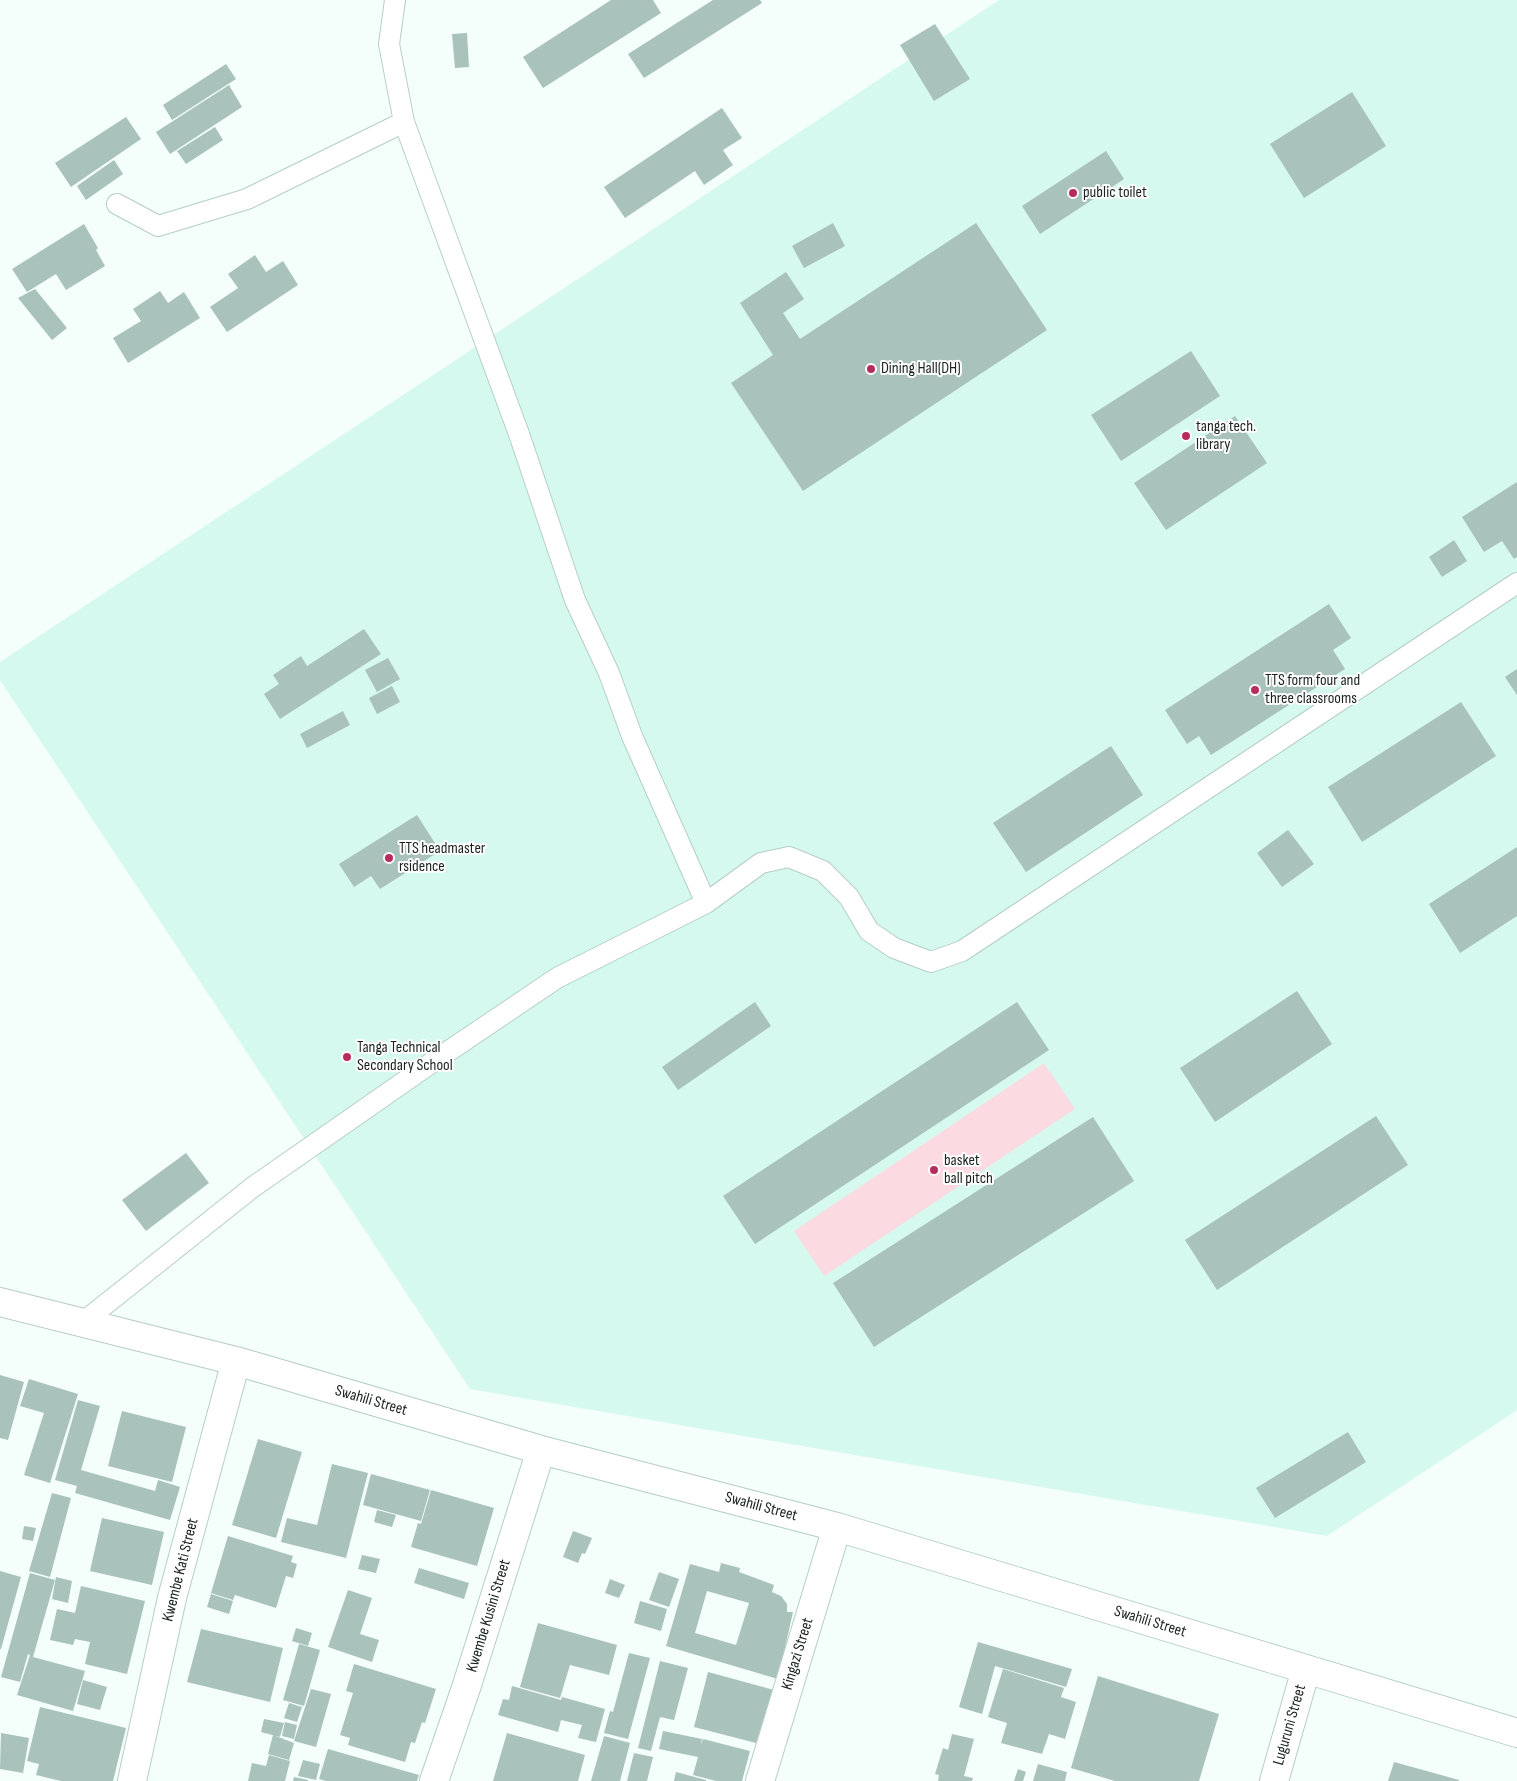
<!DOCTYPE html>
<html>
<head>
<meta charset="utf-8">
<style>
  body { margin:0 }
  canvas { display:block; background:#f4fefb }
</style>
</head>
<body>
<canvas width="1517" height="1781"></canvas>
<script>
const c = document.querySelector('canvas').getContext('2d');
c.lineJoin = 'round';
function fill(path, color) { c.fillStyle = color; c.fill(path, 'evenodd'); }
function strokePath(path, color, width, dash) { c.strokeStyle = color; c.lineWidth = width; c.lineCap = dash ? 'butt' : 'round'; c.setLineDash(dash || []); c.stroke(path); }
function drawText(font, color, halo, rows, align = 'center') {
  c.font = font + ' "Sofia Sans Condensed",sans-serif'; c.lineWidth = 4; c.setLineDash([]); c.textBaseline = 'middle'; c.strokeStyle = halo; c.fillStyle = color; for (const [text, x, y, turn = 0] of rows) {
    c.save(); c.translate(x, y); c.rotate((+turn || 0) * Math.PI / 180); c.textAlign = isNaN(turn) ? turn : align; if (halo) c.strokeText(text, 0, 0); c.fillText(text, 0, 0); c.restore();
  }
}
fill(new Path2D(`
  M999 0H1517V1410L1327 1536 470 1389 0 680V662Z`), '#d5f9ee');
fill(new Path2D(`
  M1044 1063 1075 1109 824 1276 794 1231Z`), '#fbdbe1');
fill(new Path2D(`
  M611 0H653L661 13 543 88 523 57Z
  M713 0H760L762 3 644 78 628 54Z
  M935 24 970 79 934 101 900 45Z
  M467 33 469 67 455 68 452 34Z
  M226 64 236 79 172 120 163 105Z
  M229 85 242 107 170 154 156 132Z
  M1352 92 1386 146 1304 198 1270 144Z
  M722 108 742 138 723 150 733 165 704 185 695 171 625 218 604 187Z
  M126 117 141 139 71 187 55 163Z
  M215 127 223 140 186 164 177 151Z
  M1106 151 1124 179 1040 234 1022 206Z
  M114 160 123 174 86 200 77 186Z
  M833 223 845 246 804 268 792 246Z
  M976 223 1047 330 803 491 731 383 773 355 740 303 786 272 804 299 783 313 800 339Z
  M84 224 98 248 96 250 105 266 66 290 56 274 27 292 12 269Z
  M255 255 266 272 283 261 298 285 227 332 210 307 238 288 228 274Z
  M35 289 67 328 52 340 18 298Z
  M160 291 168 303 184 292 200 318 128 363 113 338 141 321 133 309Z
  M1191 351 1220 396 1121 461 1091 415Z
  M1235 416 1267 463 1166 530 1134 483Z
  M1517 482V557L1514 559 1502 541 1484 552 1462 517Z
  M1454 540 1467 561 1442 577 1429 557Z
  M1329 604 1351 638 1333 650 1345 669 1211 755 1199 736 1187 744 1165 710Z
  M364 629 381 654 280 719 264 694 279 684 273 675 301 656 307 666Z
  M388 658 400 679 377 692 365 670Z
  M1517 669V695L1505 677Z
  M392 686 400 702 377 714 369 698Z
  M1461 702 1496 756 1362 842 1328 787Z
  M343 711 350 725 307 748 300 734Z
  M1111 746 1143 795 1026 872 993 823Z
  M417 815 440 851 380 889 371 876 354 887 339 864Z
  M1288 830 1314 864 1282 887 1257 853Z
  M1517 847V916L1460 953 1429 904Z
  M1297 991 1332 1044 1215 1122 1180 1068Z
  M755 1002 771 1026 678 1090 662 1067Z
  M1017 1002 1049 1050 755 1244 723 1196Z
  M1376 1116 1408 1165 1217 1290 1185 1240Z
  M1093 1117 1134 1181 874 1347 833 1283Z
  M186 1153 209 1183 146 1231 122 1200Z
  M0 1375 24 1382 8 1440 0 1438Z
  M29 1379 78 1394 50 1483 24 1475 44 1413 20 1406Z
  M78 1400 100 1406 81 1470 155 1491 158 1480 180 1487 170 1520 75 1493 77 1486 55 1480Z
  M122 1411 186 1427 172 1482 108 1466Z
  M1348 1432 1366 1462 1275 1518 1256 1488Z
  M258 1439 302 1452 276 1538 232 1525Z
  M332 1464 368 1473 346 1558 281 1542 287 1518 317 1525Z
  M371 1474 430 1490 421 1521 363 1505Z
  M431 1490 494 1508 477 1566 411 1547 418 1523 421 1524Z
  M52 1493 71 1498 50 1577 29 1571Z
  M377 1510 396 1515 392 1527 374 1522Z
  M102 1518 164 1532 152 1585 90 1571Z
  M24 1526 36 1528 33 1541 22 1539Z
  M573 1531 592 1538 585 1554 582 1553 578 1563 563 1557Z
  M228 1536 293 1556 291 1562 297 1564 293 1578 286 1576 276 1608 235 1595 233 1600 211 1593Z
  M362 1555 380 1559 376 1573 358 1569Z
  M721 1563 740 1568 739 1572 774 1585 772 1592 781 1596 787 1604V1612H793L778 1679 666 1646 690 1564 719 1572ZM707 1591 749 1603 736 1645 695 1633Z
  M419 1568 469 1583 464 1599 414 1583Z
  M0 1571 21 1577 1 1649H0Z
  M659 1572 679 1579 669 1607 649 1600Z
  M30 1573 55 1580 33 1657 85 1671 73 1711 17 1695 30 1655 28 1654 20 1682 1 1677Z
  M56 1577 72 1581 68 1603 52 1599Z
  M610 1579 625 1585 619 1598 605 1593Z
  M81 1586 145 1601 127 1674 85 1664 90 1642 75 1639 73 1645 50 1640 57 1609 75 1613Z
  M348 1590 372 1598 360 1634 379 1640 372 1662 328 1647Z
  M211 1594 233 1601 229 1614 207 1607Z
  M640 1601 667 1609 661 1631 634 1623Z
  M538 1623 617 1645 609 1675 570 1665 560 1698 520 1687Z
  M296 1628 312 1633 308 1646 292 1641Z
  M201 1629 283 1648 270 1702 187 1682Z
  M978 1642 1072 1669 1066 1687 995 1666 982 1714 959 1707Z
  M299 1644 320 1650 304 1706 283 1700Z
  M629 1653 650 1658 628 1739 604 1733 610 1711 613 1712Z
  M660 1661 688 1668 674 1720 660 1717 651 1751 638 1748Z
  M354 1664 436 1689 425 1723 422 1722 415 1743 411 1742 405 1762 348 1745 350 1738 340 1735 353 1693 346 1691Z
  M1003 1669 1064 1688 1061 1697 1076 1702 1065 1739 1049 1734 1042 1754 1001 1743 1007 1723 988 1717Z
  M708 1672 774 1690 760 1744 694 1727Z
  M1098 1676 1219 1714 1199 1781H1115L1071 1768Z
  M83 1680 107 1687 100 1710 77 1704Z
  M512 1686 561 1700 562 1697 605 1709 596 1742 578 1738 582 1725 561 1720 558 1732 498 1715 503 1699 509 1700Z
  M311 1689 331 1694 316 1747 294 1741Z
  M289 1703 302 1707 297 1722 284 1718Z
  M40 1707 126 1728 113 1781H61L36 1775 39 1764 27 1761Z
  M264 1719 284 1723 280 1737 261 1732Z
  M285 1722 297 1725 294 1739 282 1736Z
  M663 1731 702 1739 701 1745 703 1739 750 1751 742 1781H716L693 1775 698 1757 659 1749Z
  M1 1733 29 1738 23 1773 0 1769Z
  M507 1733 585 1755 578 1781H493Z
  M952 1734 974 1739 964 1776 973 1778 972 1781H938L939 1775 935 1774 943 1748 948 1750Z
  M273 1735 294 1743 289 1760 268 1754Z
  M604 1736 630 1743 620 1781H591Z
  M328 1749 419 1775 417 1781H326L319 1779Z
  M634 1753 653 1757 647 1781H627Z
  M269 1755 290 1761 285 1781H248L252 1763 266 1766Z
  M303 1760 320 1764 316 1780 298 1776Z
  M1394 1762 1459 1780V1781H1388Z
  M1038 1764 1067 1772 1065 1781H1033Z
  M1018 1769 1026 1772 1023 1781H1014Z
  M676 1772 706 1780V1781H674Z
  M294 1777 308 1780V1781H293Z`), '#a9c2bb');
const service = new Path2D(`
  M395 0 389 44 404 122 519 434 575 600 609 673 632 736 706 903
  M117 204 158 226 247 199 404 122
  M82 1323 253 1187 434 1061 557 978 706 903 761 863 789 857 823 871 849 897 869 931 894 948 931 962 962 951 1517 583`);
const minor = new Path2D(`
  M0 1302 236 1361 541 1450 837 1527 1517 1733
  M132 1781 172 1598 236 1361
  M434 1781 467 1685 541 1450
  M760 1781 837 1527
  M1274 1781 1306 1669`);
strokePath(service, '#b5cec7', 22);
strokePath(minor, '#b5cec7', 30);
strokePath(service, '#fff', 20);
strokePath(minor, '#fff', 28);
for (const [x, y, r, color] of [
  [1073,193,5,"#b82b5e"],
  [871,369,5,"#b82b5e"],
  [1186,436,5,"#b82b5e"],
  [1255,690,5,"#b82b5e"],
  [389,858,5,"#b82b5e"],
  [347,1057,5,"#b82b5e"],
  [934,1170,5,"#b82b5e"]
]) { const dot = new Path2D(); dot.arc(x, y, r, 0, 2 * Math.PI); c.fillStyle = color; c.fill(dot); strokePath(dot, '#fff', 2); }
drawText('16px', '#19221f', '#fff', [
  ["public toilet",1083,193],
  ["Dining Hall(DH)",881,369],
  ["tanga tech.",1196,427],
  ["library",1196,445],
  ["TTS form four and",1265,681],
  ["three classrooms",1265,699],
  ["TTS headmaster",399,849],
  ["rsidence",399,867],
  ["Tanga Technical",357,1048],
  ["Secondary School",357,1066],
  ["basket",944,1161],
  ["ball pitch",944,1179]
], 'left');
drawText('16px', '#19221f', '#fff', [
  ["Swahili Street",371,1401,16],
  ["Swahili Street",761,1507,15],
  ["Kwembe Kati Street",181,1570,-76],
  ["Kwembe Kusini Street",489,1616,-73],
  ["Swahili Street",1150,1622,17],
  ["Kingazi Street",798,1654,-73],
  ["Luguruni Street",1290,1725,-74]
]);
</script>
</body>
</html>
